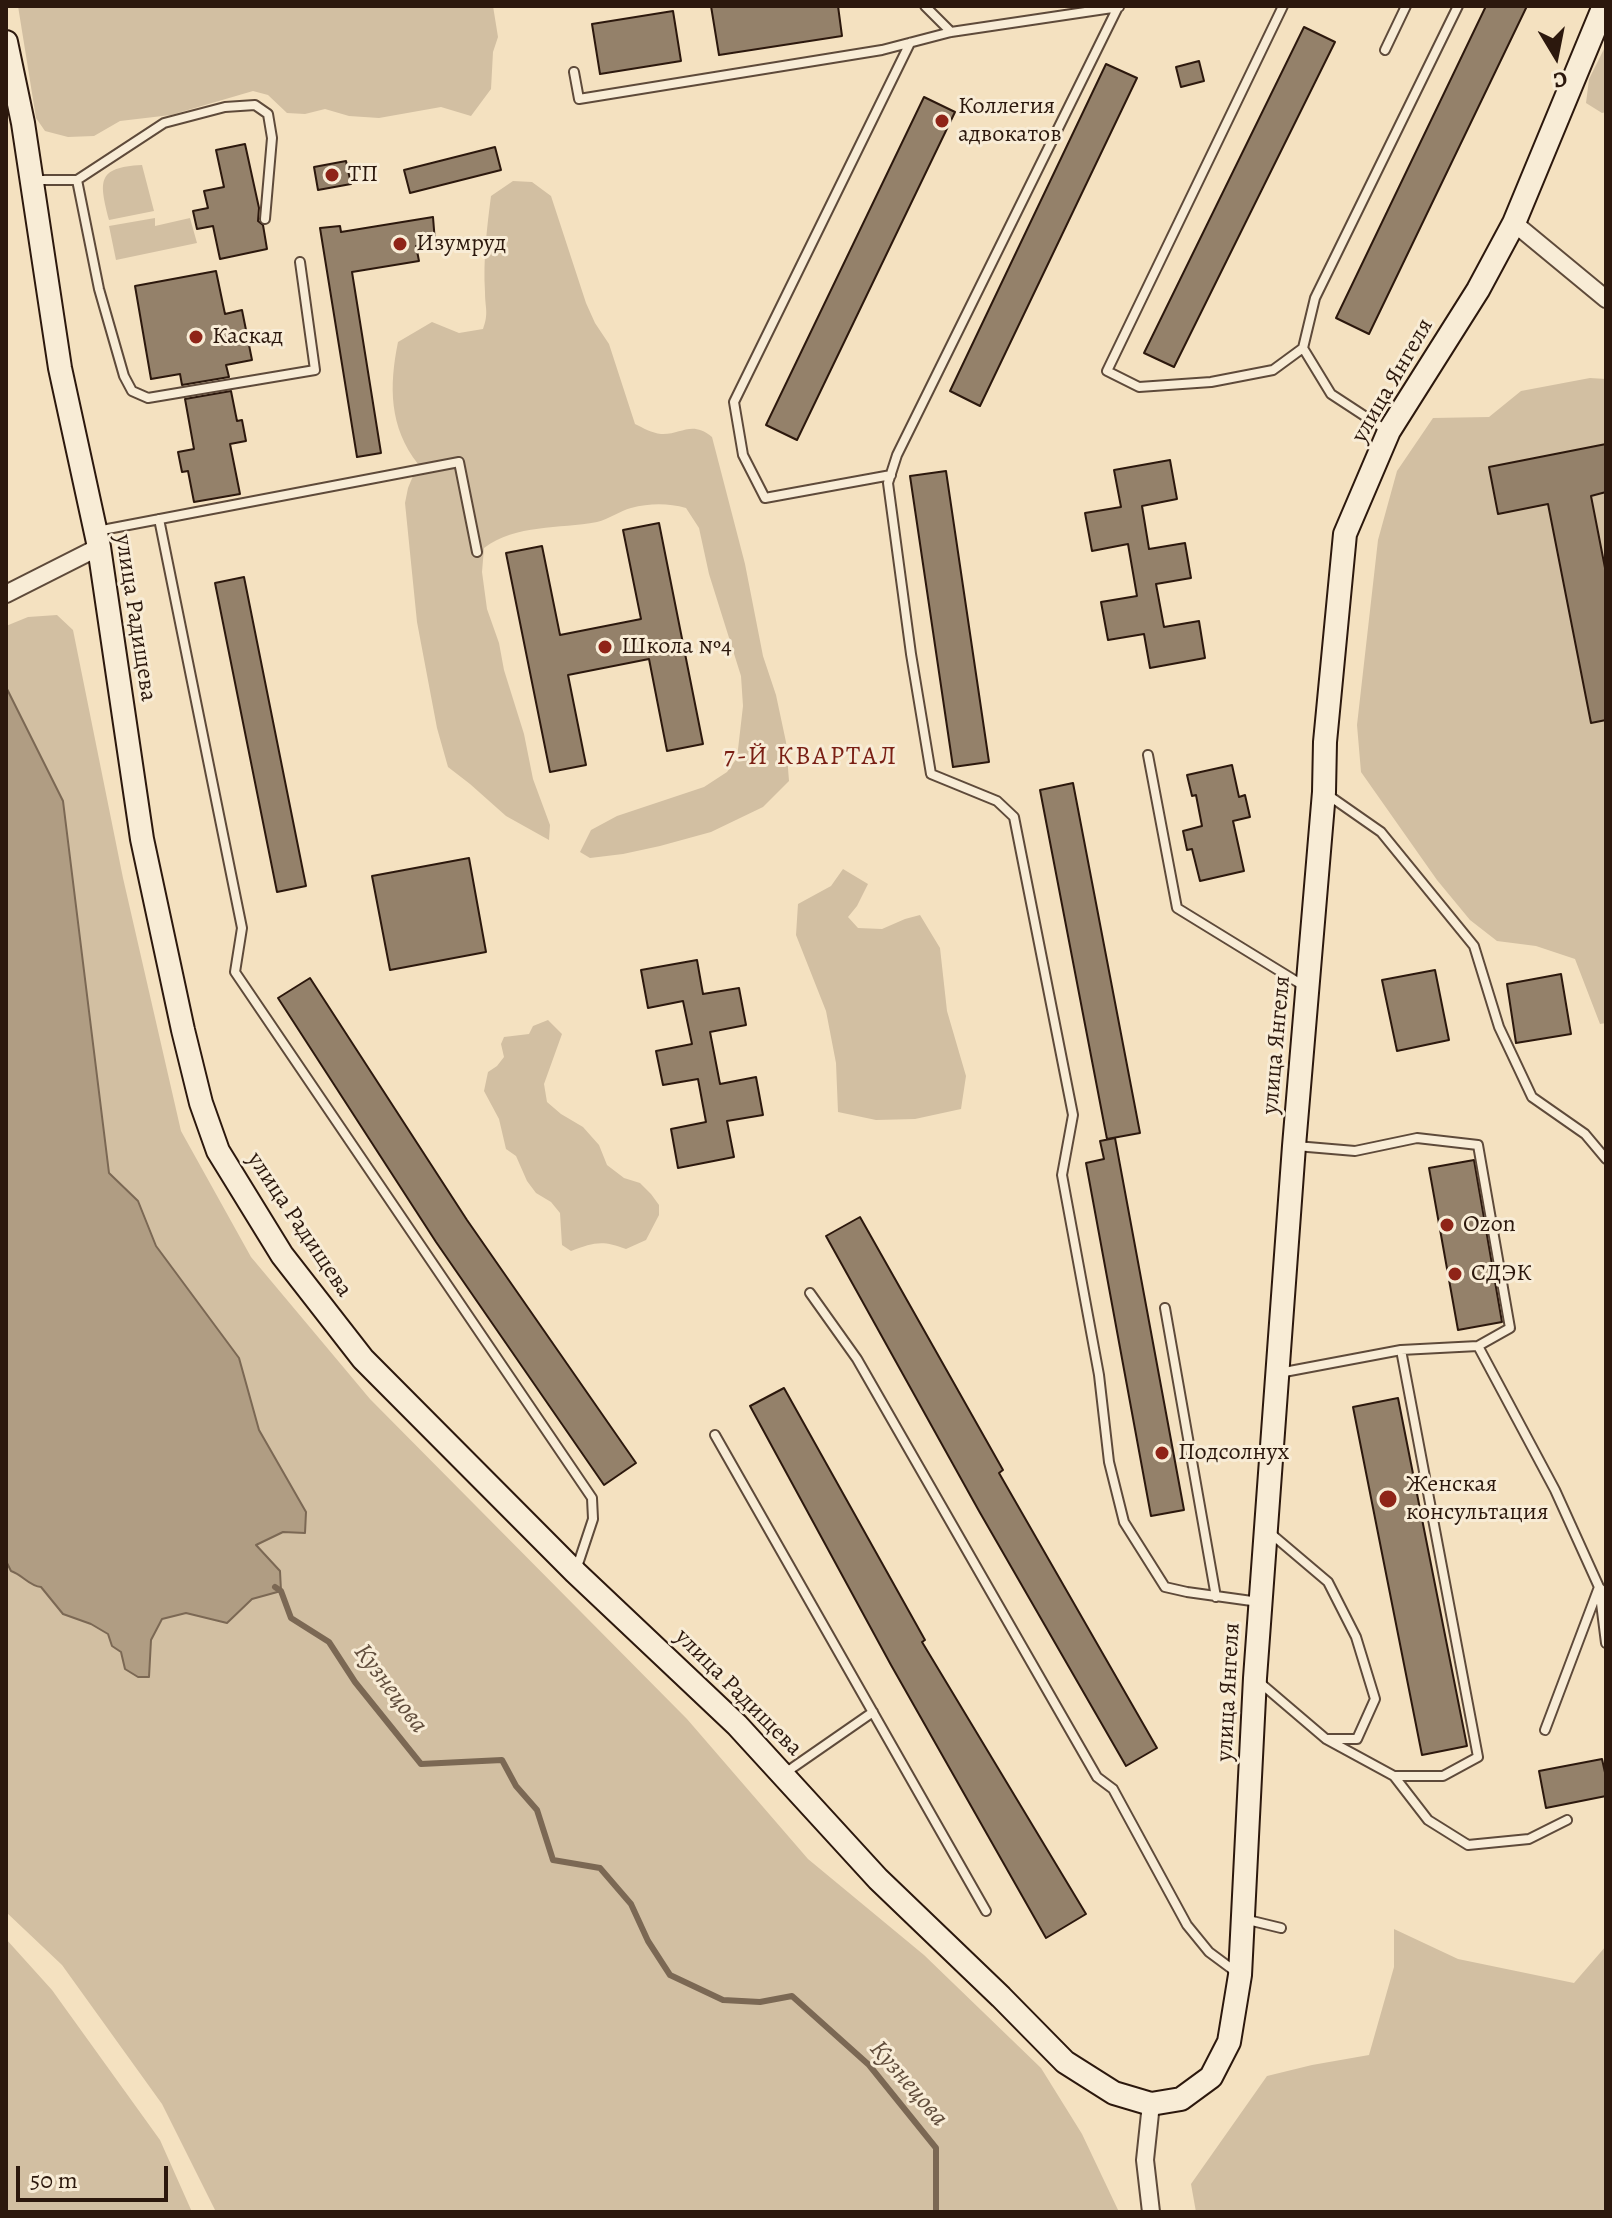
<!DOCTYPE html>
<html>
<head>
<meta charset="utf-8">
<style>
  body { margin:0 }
  #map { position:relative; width:1612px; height:2218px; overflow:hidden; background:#f4e1c0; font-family:Alegreya,serif }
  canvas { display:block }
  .frame { position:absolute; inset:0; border:8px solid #2c180d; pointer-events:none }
  .north { position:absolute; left:1516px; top:16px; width:80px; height:80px; -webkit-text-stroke:6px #f8ecd6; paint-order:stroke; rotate:170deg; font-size:22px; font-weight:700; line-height:32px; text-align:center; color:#2c180d }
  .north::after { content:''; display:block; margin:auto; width:28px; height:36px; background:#2c180d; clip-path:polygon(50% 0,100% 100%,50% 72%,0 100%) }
  .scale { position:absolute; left:16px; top:2166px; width:152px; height:36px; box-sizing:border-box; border:4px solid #2c180d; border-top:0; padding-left:10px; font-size:24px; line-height:28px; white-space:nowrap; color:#2c180d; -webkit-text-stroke:6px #f8ecd6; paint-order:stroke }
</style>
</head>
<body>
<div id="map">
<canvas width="1612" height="2218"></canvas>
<div class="frame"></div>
<div class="north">С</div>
<div class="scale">50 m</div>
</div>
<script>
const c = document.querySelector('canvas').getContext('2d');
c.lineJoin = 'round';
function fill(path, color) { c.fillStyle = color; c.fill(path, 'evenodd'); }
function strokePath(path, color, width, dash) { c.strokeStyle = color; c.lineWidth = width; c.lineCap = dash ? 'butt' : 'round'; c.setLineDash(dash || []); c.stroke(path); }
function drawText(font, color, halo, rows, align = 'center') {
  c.font = font + ' Alegreya,serif'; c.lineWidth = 6; c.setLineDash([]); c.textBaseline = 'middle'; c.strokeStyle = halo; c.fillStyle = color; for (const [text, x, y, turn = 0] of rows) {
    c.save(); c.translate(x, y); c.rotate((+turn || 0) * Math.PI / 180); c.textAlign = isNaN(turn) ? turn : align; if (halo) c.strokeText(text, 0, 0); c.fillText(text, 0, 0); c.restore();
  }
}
fill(new Path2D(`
  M18 6H493L498 37 493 52 491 89 471 116 441 107 379 118 349 116 325 109 305 114 287 113 268 95 253 91 171 115 120 121 94 136 68 137 45 131 36 118Z
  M1606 45V112L1602 113 1586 103 1589 79Z
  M142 165 154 211 109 220C100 183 95 167 142 165Z
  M513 181 532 182 551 196 586 303 595 323 609 344 635 424C643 428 652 433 661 434 682 435 691 420 712 437L745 564 763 656 776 695 786 742 789 781 763 807 711 832 660 846 623 854 590 858 580 852 591 830 617 816 704 787 727 772 737 758 743 706 741 676 709 574 699 528 686 508C668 503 650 503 631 508 620 511 609 519 597 522 559 529 516 524 484 548L482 572 487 609 499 643 504 670 524 734 533 779 550 825 549 840 506 816 470 784 448 767 437 728 417 622 405 503 408 488 418 464C389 427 389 386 398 342L432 322 459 333 483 329C489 313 485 308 485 292 483 260 487 227 491 196Z
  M155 218V226L190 218 197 243 116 260 109 226Z
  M1590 378 1606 379V1023L1600 1024 1575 959 1536 946 1497 941 1470 920 1437 880 1361 772 1357 725 1378 540 1397 471 1433 418 1489 417 1521 391Z
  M57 615 73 630 123 878 181 1131 251 1257 370 1399 687 1719 808 1859 924 1955 1041 2068 1082 2134 1119 2212H216L162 2104 62 1965 6 1912V626L28 617Z
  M843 869 868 884 857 906 848 917 858 928 882 929 905 919 920 915 940 948 947 1011 966 1076 961 1109 915 1119 876 1120 838 1112 836 1063 826 1011 796 935 798 904 831 886Z
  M548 1020 562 1034 544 1084 547 1102 561 1114 583 1127 599 1145 607 1165 624 1178 640 1183 651 1194 659 1205V1215L646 1240 626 1249C603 1240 594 1242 571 1251L562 1245 560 1213 551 1202 536 1193 527 1181 516 1156 506 1149 499 1119 484 1091 488 1072 497 1066 504 1057 501 1044 504 1037 529 1034 533 1026Z
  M1394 1929 1458 1959 1574 1983 1606 1946V2212H1196L1191 2184 1267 2076 1312 2065 1369 2055 1394 1967Z
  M6 1939 52 1990 160 2140 192 2212H6Z`), '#d2bfa2');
const water = new Path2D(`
  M6 687 63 801 109 1173 138 1201 156 1246 239 1358 259 1430 306 1512 305 1533 283 1532 256 1545 280 1571 281 1591 252 1599 227 1623 186 1613 162 1619 151 1640 149 1677H138L125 1669 121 1652 112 1646 108 1634 91 1624 63 1614 41 1587C29 1586 23 1575 11 1571L6 1561Z`);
fill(water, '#b09d83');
strokePath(water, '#7b6854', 2);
strokePath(new Path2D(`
  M275 1587 281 1591 291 1618 329 1642 355 1682 421 1764 502 1760 516 1786 537 1810 553 1860 600 1868 631 1904 648 1941 670 1975 723 2000 760 2002 792 1996 869 2065 936 2148V2212`), '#7b6854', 6);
const building = new Path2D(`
  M711 6H838L842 36 719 55Z
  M1486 6H1527L1369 334 1336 318Z
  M673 11 681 61 600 74 592 24Z
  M1304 27 1335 42 1174 367 1144 353Z
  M1199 61 1204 81 1181 87 1176 67Z
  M1106 64 1137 78 980 406 950 391Z
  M924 97 955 112 797 440 766 425Z
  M245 144 259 208 258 221 263 225 267 249 220 259 213 226 197 229 193 211 208 208 204 191 224 187 216 150Z
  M495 147 501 170 410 193 404 170Z
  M346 161 351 184 318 190 314 167Z
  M433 217 435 242 416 246 419 261 352 272 381 453 357 457 320 228 340 226 341 232Z
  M216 271 225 314 242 310 252 360 226 365 229 377 182 385 180 374 151 379 135 286Z
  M231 391 237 421 242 420 246 441 230 444 240 494 194 502 188 471 182 472 178 452 194 449 185 399Z
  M1606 444V492L1591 496 1606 573V720L1591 723 1548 504 1498 514 1489 467Z
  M1170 460 1177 499 1142 506 1149 549 1185 543 1191 578 1156 584 1164 627 1199 621 1205 658 1150 668 1144 634 1108 640 1101 602 1137 596 1128 544 1092 551 1085 513 1121 507 1114 470Z
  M946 471 989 762 953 767 910 476Z
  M659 523 703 744 667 751 649 659 568 675 586 765 550 772 506 553 542 546 560 635 641 619 623 530Z
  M244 577 306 886 277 892 215 583Z
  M1232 765 1239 797 1245 795 1250 817 1233 821 1244 871 1200 881 1192 849 1187 850 1183 831 1202 826 1196 795 1192 796 1187 775Z
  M1073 783 1140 1133 1107 1139 1040 790Z
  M469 858 486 952 390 970 372 876Z
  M697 960 703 994 739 988 746 1025 710 1032 720 1084 756 1077 763 1115 727 1121 734 1157 678 1168 671 1129 706 1122 698 1079 663 1085 656 1051 692 1044 683 1001 648 1008 641 970Z
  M1435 970 1449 1040 1397 1051 1382 980Z
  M1561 974 1571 1034 1516 1043 1507 984Z
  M310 978 467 1220 636 1463 604 1485 436 1242 278 998Z
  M1115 1138 1184 1510 1151 1516 1086 1163 1104 1159 1100 1141Z
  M1474 1160 1502 1322 1458 1330 1429 1168Z
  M860 1217 1003 1470 999 1473 1157 1748 1126 1766 979 1511 826 1236Z
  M784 1388 925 1640 922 1642 1086 1914 1046 1938 891 1665 750 1406Z
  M1398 1398 1467 1746 1422 1755 1353 1407Z
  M1602 1759 1606 1777V1796L1546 1808 1539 1771Z`);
fill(building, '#94816a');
strokePath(building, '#2c180d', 2);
const lane = new Path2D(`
  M925 6 951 32
  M1283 6 1107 371 1139 387 1211 382 1273 370 1303 348 1315 298 1458 6
  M1118 7 897 455 888 483 911 654 931 774 997 801 1014 817 1073 1115 1062 1175 1099 1375 1109 1462 1124 1522 1165 1587 1187 1592 1259 1602
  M1385 50 1406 6
  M574 72 579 99 882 50 951 32 1119 7
  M32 180H77L164 123 225 107 255 105 268 114 272 138 265 219
  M77 180 99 289 124 376 132 391 148 398 315 370 300 262
  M1303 348 1331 394 1386 430
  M891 475 765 498 743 455 734 402 910 43
  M159 519 242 928 235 972 592 1498 593 1519 577 1567
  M97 531 459 462 477 552
  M1148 755 1177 908 1304 986
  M1328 795 1381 832 1474 946 1499 1027 1532 1097 1585 1134 1606 1159
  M1296 1146 1355 1151 1417 1138 1478 1145 1510 1328 1478 1346
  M810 1293 857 1359 1097 1777 1113 1789 1187 1925 1209 1952 1236 1972
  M1165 1308 1216 1597
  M1401 1350 1478 1346 1555 1490 1599 1587 1606 1594
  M1279 1373 1401 1350 1478 1757 1443 1776H1394
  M715 1435 986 1911
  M1269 1532 1328 1582 1356 1637 1375 1699 1357 1739H1327
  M1258 1681 1326 1739 1394 1776 1428 1820 1468 1845 1529 1839 1567 1820
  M1545 1730 1599 1587 1606 1643
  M785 1773 873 1712
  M1244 1919 1281 1928`);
const street = new Path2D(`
  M1514 223 1606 299
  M6 594 99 547
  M1151 2212 1145 2160 1151 2104`);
const secondary = new Path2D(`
  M6 42 23 123 60 368 99 547 142 839 183 1030 201 1103 218 1151 282 1255 363 1359 575 1572 737 1725 878 1879 1001 1997 1065 2062 1114 2093 1151 2104 1181 2099 1211 2077 1229 2042 1240 1975 1255 1678 1294 1146 1324 792 1325 742 1345 534 1389 431 1478 290 1514 223 1604 6`);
strokePath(lane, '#5e4a3a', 12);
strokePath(street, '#5e4a3a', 20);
strokePath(secondary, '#2c180d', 26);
strokePath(lane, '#f8ecd6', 8);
strokePath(street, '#f8ecd6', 16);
strokePath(secondary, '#f8ecd6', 22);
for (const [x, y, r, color] of [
  [942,121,8,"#8f2418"],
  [332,175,8,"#8f2418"],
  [400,244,8,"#8f2418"],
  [196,337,8,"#8f2418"],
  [605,647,8,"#8f2418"],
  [1447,1225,8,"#8f2418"],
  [1455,1274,8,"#8f2418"],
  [1162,1453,8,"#8f2418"],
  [1388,1499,10,"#8f2418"]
]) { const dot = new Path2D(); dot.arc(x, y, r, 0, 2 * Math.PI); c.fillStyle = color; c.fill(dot); strokePath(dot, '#f8ecd6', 3); }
drawText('24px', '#2c180d', '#f8ecd6', [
  ["Коллегия",958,107],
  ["адвокатов",958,135],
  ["ТП",348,175],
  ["Изумруд",416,244],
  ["Каскад",212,337],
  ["Школа №4",621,647],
  ["Ozon",1463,1225],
  ["СДЭК",1471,1274],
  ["Подсолнух",1178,1453],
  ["Женская",1406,1485],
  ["консультация",1406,1513]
], 'left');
drawText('24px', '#2c180d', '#f8ecd6', [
  ["улица Янгеля",1393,381,-60],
  ["улица Радищева",135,618,81],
  ["улица Янгеля",1277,1045,-85],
  ["улица Радищева",299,1225,56],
  ["улица Янгеля",1229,1692,-87],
  ["улица Радищева",738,1693,45]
]);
c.letterSpacing = '2px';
drawText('26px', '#7a1f14', '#f8ecd6', [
  ["7-Й КВАРТАЛ",811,758]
]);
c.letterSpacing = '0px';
drawText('italic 26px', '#614d3c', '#f8ecd6', [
  ["Кузнецова",390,1689,53],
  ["Кузнецова",908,2084,49]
]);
</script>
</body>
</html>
